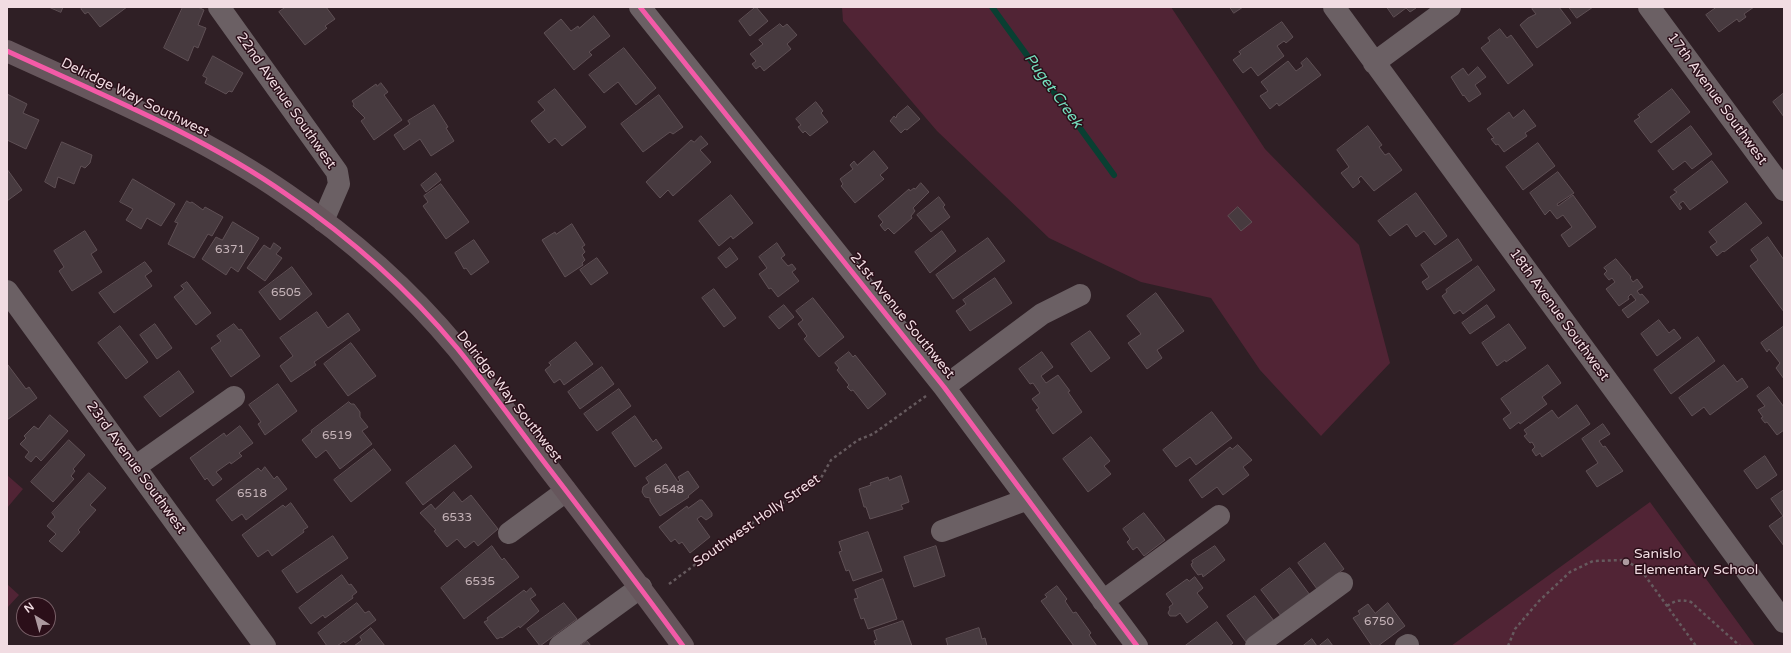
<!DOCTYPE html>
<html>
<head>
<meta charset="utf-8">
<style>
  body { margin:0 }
  #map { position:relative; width:1791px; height:653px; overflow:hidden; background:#2f1f25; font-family:"Varela Round",sans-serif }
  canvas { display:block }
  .frame { position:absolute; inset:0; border:8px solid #f1dce2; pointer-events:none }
  .north { position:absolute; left:16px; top:597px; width:40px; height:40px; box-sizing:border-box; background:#2b0f19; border:1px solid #7a6169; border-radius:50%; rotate:323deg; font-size:11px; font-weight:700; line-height:16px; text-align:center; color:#f1dce2 }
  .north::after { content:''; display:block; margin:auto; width:14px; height:18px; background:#ad9aa0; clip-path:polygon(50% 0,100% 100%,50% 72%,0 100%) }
</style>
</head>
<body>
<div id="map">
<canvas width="1791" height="653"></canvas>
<div class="frame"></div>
<div class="north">N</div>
</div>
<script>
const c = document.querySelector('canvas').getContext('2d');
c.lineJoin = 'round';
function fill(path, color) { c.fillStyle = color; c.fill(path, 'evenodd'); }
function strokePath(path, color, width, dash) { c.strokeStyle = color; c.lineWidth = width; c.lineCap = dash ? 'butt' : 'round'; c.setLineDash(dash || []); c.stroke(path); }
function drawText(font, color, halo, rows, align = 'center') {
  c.font = font + ' "Varela Round",sans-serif'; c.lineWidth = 3; c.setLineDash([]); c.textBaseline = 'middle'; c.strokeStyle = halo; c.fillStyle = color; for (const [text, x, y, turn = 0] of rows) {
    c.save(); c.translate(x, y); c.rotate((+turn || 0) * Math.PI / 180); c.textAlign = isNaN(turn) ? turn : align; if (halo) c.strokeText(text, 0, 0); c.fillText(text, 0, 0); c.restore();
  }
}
fill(new Path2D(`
  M842 7H1171L1265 149 1359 245 1390 363 1321 436 1260 370 1211 298 1141 282 1049 238 937 131 843 21Z
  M7 475 23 489 7 508Z
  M1650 502 1755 646H1451Z
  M7 584 19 595 7 608Z`), '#512435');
strokePath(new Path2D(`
  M992 7 1114 175`), '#093f32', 6);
const building = new Path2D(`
  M49 7H63L61 12Z
  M84 7H127L100 27 88 12 85 14 81 9Z
  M183 7H198L204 10 198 25 206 28 198 48 194 46 188 61 164 48Z
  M286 7H326L335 19 325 26 327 28 305 45 279 12Z
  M756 7 768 21 750 36 739 21Z
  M1230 7H1243L1234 13Z
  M1387 7H1415L1416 8 1410 12 1406 8 1394 17Z
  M1535 7H1559L1571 23 1537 48 1520 25 1528 18 1536 14 1532 9Z
  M1569 7H1593L1577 18Z
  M1717 7H1754L1744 14 1746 17 1739 22 1737 19 1719 32 1706 15Z
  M594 16 610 36 589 52 592 55 574 70 544 33 561 19 571 31 578 26 579 28Z
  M1282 22 1293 37 1286 43 1284 41 1277 46 1284 56 1258 76 1251 67 1243 73 1233 60 1241 54 1239 52Z
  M780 24 783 27 787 24 797 35 787 44 791 49 764 71 760 66 756 69 752 64 756 61 750 54 763 44 759 40Z
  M1500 29 1507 38 1511 35 1533 65 1508 84 1481 48 1490 41 1488 38Z
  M624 48 656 88 636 105 618 82 604 93 589 75Z
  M213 56 243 73 232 92 229 91 226 94 205 83 207 78 203 76Z
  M1307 58 1321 75 1279 106 1277 103 1270 109 1260 96 1268 91 1261 82 1288 61 1296 71 1303 66 1301 63Z
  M1478 67 1486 77 1475 85 1481 94 1469 102 1464 95 1463 96 1451 77 1463 68 1468 75Z
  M381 83 388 92 384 95 402 120 374 140 361 121 365 118 353 106 354 104 352 101 376 84 377 86Z
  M555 89 586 127 562 146 555 138 549 143 531 121 545 110 538 102Z
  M1672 89 1690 112 1651 143 1634 121 1640 117 1638 115Z
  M1784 93V117L1773 102Z
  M7 94 27 104 23 113 39 120 26 149 7 140Z
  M659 95 683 127 673 134 670 132 643 152 621 124Z
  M816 102 823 111 821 113 828 122 810 136 805 131 803 133 798 127 801 125 796 119Z
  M434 105 448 127 446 128 454 141 431 156 420 139 404 150 394 135 410 124 408 121Z
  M908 106 920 119 907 130 905 129 901 133 890 121 894 116 896 118 897 115Z
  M1524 110 1536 126 1525 133 1527 136 1504 152 1498 144 1496 145 1491 139 1494 138 1487 129 1509 112 1513 118Z
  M1368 126 1382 145 1379 147 1385 155 1389 153 1402 170 1374 191 1361 176 1358 179 1360 182 1353 188 1341 173 1349 167 1337 150Z
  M1691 126 1712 154 1692 169 1685 161 1673 170 1658 151Z
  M701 136 708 144 700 150 711 162 673 196 668 190 660 198 646 182 691 140 694 142Z
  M62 142 92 155 90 163 85 168 81 166 74 184 58 177 55 188 45 182Z
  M1538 143 1555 166 1523 190 1506 167Z
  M874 151 888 168 880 175 884 179 855 203 841 186 843 184 840 179 853 169 850 165 854 161 857 165Z
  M1712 161 1728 182 1690 210 1683 201 1679 204 1682 208 1680 210 1670 197 1677 192 1674 190Z
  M7 169 22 190 7 201Z
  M1558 172 1574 193 1557 204 1558 206 1573 195 1596 227 1569 247 1561 235 1572 227 1563 215 1557 219 1550 210 1545 215 1530 193Z
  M436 173 441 180 426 192 421 185Z
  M133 179 175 204 161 226 147 218 141 229 126 220 133 209 120 202Z
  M921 183 929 192 913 208 915 211 911 216 912 218 894 234 888 228 885 231 880 225 883 222 878 216 909 189 910 191 914 188 915 189Z
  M441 184 469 222 446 239 423 206 428 202 424 196Z
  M1416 193 1447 236 1435 245 1424 231 1416 237 1407 224 1390 236 1378 221Z
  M731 195 753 223 733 239 731 236 719 246 699 221Z
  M939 197 945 205 943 207 950 217 931 232 917 215Z
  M187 201 190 203 192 202 203 210 205 207 223 217 212 236 208 234 194 258 168 244 178 223 175 222Z
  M1746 203 1762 223 1724 252 1723 251 1717 256 1710 247 1717 242 1709 232Z
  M1238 207 1252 222 1241 231 1228 216Z
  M233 222 259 238 238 272 231 267 226 275 202 259 216 237 222 240Z
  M572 224 585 245 582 247 585 252 582 255 585 260 582 263 583 265 565 277 542 240 555 232 556 234Z
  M85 231 97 250 91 254 102 272 72 291 59 271 64 267 54 251Z
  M942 231 956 251 930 273 915 252Z
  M1768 237 1784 260V312L1750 266 1758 260 1751 250Z
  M988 238 1005 261 953 299 936 275Z
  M1458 239 1472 260 1427 290 1422 282 1429 277 1421 265Z
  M474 240 489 262 471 275 466 268 464 269 455 253Z
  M274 243 281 248 276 254 282 258 265 281 247 268 264 245 270 249Z
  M777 243 785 255 781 258 788 266 792 264 796 269 792 272 799 281 778 297 771 288 769 289 759 274 767 268 759 257Z
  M730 248 738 259 726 268 718 258Z
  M597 258 608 273 591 285 580 270Z
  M1616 259 1631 277 1630 278 1633 282 1637 279 1643 287 1637 291 1640 295 1642 294 1649 302 1628 318 1622 310 1636 300 1631 294 1628 297 1629 299 1619 306 1606 289 1615 282 1612 278 1609 280 1604 274 1607 271 1604 268Z
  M145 262 152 271 145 276 152 286 114 313 99 293Z
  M1478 266 1495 290 1463 314 1460 310 1454 314 1442 296 1447 292 1446 290Z
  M292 267 312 294 280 320 259 292Z
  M995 278 1012 303 970 331 956 311 966 304 963 300Z
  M187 282 211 313 196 325 174 297 184 289 181 286Z
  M714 289 736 318 724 327 702 298Z
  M1156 293 1184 331 1157 350 1162 358 1147 369 1128 343 1141 334 1127 316Z
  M813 298 844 337 819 357 804 339 807 336 798 324 803 320 796 311Z
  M784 305 794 317 779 329 769 317Z
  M1487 305 1495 317 1470 334 1462 323Z
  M317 312 328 328 348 313 360 330 314 362 316 365 291 382 280 366 293 356 280 338Z
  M1659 320 1669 333 1674 329 1681 338 1657 356 1641 334Z
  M155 324 172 348 157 359 140 335Z
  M234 324 239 330 241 329 260 356 231 377 211 348 221 341 217 336Z
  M1509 324 1526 348 1506 362 1505 360 1497 366 1482 343Z
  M120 326 148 362 126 379 98 343Z
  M1783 327 1784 328V379L1776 368 1780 363 1769 349 1767 352 1761 343Z
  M1090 331 1110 358 1091 372 1071 344Z
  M1698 337 1715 361 1671 394 1654 370Z
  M576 342 593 364 564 385 560 379 554 383 545 370 551 365 549 363Z
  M351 343 376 376 348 396 324 364Z
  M849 352 853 357 855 355 886 394 868 409 853 390 851 391 847 387 849 385 837 370 839 368 835 363Z
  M1042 352 1053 367 1041 376 1046 383 1058 375 1070 391 1068 392 1082 412 1053 434 1036 410 1039 408 1032 399 1040 393 1033 383 1030 384 1019 369Z
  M8 365 26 389 29 387 37 398 7 420Z
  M1548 365 1561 383 1542 397 1547 404 1520 424 1519 422 1510 429 1503 419 1511 413 1501 399Z
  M1724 365 1737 382 1742 378 1748 387 1710 415 1704 407 1692 416 1679 398Z
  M602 367 614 384 580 409 568 392Z
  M179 371 194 392 160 417 144 397Z
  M278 384 297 411 265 435 258 424 261 422 249 405Z
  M1769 387 1784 407V430L1777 435 1767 422 1765 423 1761 418 1763 417 1758 410 1765 406 1757 396Z
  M619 389 631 406 597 431 584 414Z
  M349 402 351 404H354L360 412V417L368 427 362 431 372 444 340 469 326 450 316 458 302 440 312 432 311 431Z
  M1577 405 1590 424 1542 457 1540 453 1536 456 1532 450 1535 447 1532 442 1530 443 1524 436 1527 434 1524 430 1552 410 1558 418Z
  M1212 412 1232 438 1196 465 1190 457 1176 467 1163 450Z
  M50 415 68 431 41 461 36 456 31 462 25 457 29 452 20 444 26 438 24 436 34 426 38 429Z
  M635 416 653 442 656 439 662 448 635 467 612 433Z
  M1603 424 1610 434 1599 441 1603 447 1605 446 1623 471 1597 487 1586 471 1598 463 1582 439Z
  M240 426 253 443 239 453 242 456 231 464 230 462 216 472 222 479 213 486 207 478 205 480 190 458 224 433 226 436Z
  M1091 437 1110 461 1104 466 1111 474 1088 492 1063 459Z
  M69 440 85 455 73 469 75 471 71 476 74 479 53 502 31 482Z
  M455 445 472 467 423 505 406 483Z
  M1238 445 1252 460 1243 467 1249 475 1223 495 1217 487 1202 498 1189 480 1230 447 1232 449Z
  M374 449 391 470 351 502 334 480Z
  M1765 456 1777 475 1757 489 1744 471Z
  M666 464 678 482 680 480 678 477 688 471 699 487 688 496 689 497 660 516 650 501V498L645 497 642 492 643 487 649 483 646 478Z
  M265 467 274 479 277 476 287 489 246 520 242 514 232 521 216 500 258 468 261 471Z
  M89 473 106 488 90 505 96 510 78 530 80 532 62 552 49 541 56 534 47 526 55 517 52 513Z
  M901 476 909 502 901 505 903 509 870 519 866 507H864L859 489 871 485 870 483 888 477 889 480Z
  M1784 490V546L1769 526 1783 516 1771 499Z
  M454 492 462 502 471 495 498 529 478 546 474 541 465 548 457 539 447 547 434 531 436 530 420 513 431 504 435 509Z
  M700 500H702L712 513V516L706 520 701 516 697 519 710 537 690 553 682 542 679 544 675 539 671 542 659 527 687 506 688 508Z
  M291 503 308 527 303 530 304 532 272 556 268 550 258 557 242 535 283 505 285 507Z
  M1144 513 1165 540 1144 556 1137 547 1133 550 1127 542 1130 539 1123 529Z
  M868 532 882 571 853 581 849 570 846 571 839 552 842 551 839 542Z
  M333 536 348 558 297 593 282 571Z
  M1325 543 1344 569 1317 589 1298 563Z
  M492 546 502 560 504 558 519 577 464 619 441 588Z
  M936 546 945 576 914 587 904 557Z
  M1215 546 1225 560 1203 577 1202 574 1198 575 1192 567 1191 564 1193 563 1192 561Z
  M1290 568 1310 595 1281 616 1261 590Z
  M342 575 349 585 351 584 357 592 352 596 353 598 325 618 323 615 311 624 299 608Z
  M1195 577 1203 588 1197 593 1208 607 1187 623 1180 613 1176 616H1170L1168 613 1170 609 1169 607 1173 604 1166 594 1187 579 1189 581Z
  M883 579 897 619 868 629 864 618 861 619 854 599 858 598 855 590Z
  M1057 586 1067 599 1065 601 1073 613 1076 612 1091 633 1089 635 1097 646H1074L1041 601 1047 597 1045 595Z
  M531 588 536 595 530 599 539 611 520 628 519 626 502 638 501 637 497 639 484 622 488 620 487 618 524 590 526 592Z
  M1255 596 1274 621 1246 642 1227 616Z
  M357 603 365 613 369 611 376 620 345 643 344 641 337 646H327L318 633Z
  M564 603 577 619 540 646 527 629Z
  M1388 603 1405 626 1378 646H1372L1353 618 1360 614 1358 611 1368 604 1375 613Z
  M903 621 912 646H876L874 641 877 640 874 631Z
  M1217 622 1233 643 1229 646H1185Z
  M371 628 385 646H354L362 640 360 637Z
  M979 628 982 639 985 638 987 646H948L946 639Z
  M1312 639 1317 646H1303Z
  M1328 639 1333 646H1319Z
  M587 641 591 646H580Z`);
fill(building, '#473a3f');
strokePath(building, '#5f5055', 1);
strokePath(new Path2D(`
  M669 584 743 529 821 478 831 460 858 440 873 434 926 396
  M1667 606C1676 600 1681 599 1691 602L1740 646
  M1508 646 1515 629 1539 601 1570 572 1593 561 1625 560 1641 570 1696 646`), '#665a5e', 2.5, [3, 3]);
strokePath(new Path2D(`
  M219 7 337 172 339 184 323 221
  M640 7 944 387 1137 646
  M1334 7 1784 622
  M1649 7 1784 190
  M1374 63 1450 7
  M7 291 265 646
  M944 387 1042 314 1080 295
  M135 467 234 397
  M942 531 1028 499
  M509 533 566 491
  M1103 601 1219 516
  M560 646 641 587
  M1256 646 1342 583
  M1406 646 1408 645`), '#6b6064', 22);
strokePath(new Path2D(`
  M7 51C100 94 202 135 286 194 349 237 408 289 457 348 487 385 515 424 544 462 591 523 638 584 683 646`), '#66565c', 22);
strokePath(new Path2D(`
  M640 7 944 387 1137 646
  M7 51C100 94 202 135 286 194 349 237 408 289 457 348 487 385 515 424 544 462 591 523 638 584 683 646`), '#f35aa7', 5);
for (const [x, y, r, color] of [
  [1626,562,4,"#ad9aa0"]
]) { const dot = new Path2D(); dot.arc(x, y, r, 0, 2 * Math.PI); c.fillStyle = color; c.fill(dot); strokePath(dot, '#2b0f19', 1.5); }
drawText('12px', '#c6b4b9', null, [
  ["6371",230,250],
  ["6505",286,293],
  ["6519",337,436],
  ["6548",669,490],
  ["6518",252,494],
  ["6533",457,518],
  ["6535",480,582],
  ["6750",1379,622]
]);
drawText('14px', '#f1dce2', '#2b0f19', [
  ["Delridge Way Southwest",135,98,26],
  ["17th Avenue Southwest",1717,99,54],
  ["22nd Avenue Southwest",286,101,55],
  ["18th Avenue Southwest",1559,315,54],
  ["21st Avenue Southwest",902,316,51],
  ["Delridge Way Southwest",509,397,52],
  ["23rd Avenue Southwest",136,468,54],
  ["Southwest Holly Street",757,521,-35]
]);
drawText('14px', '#f1dce2', '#2b0f19', [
  ["Sanislo",1634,554],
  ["Elementary School",1634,570]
], 'left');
drawText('italic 15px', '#74ddbc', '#2b0f19', [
  ["Puget Creek",1053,91,54]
]);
</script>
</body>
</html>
